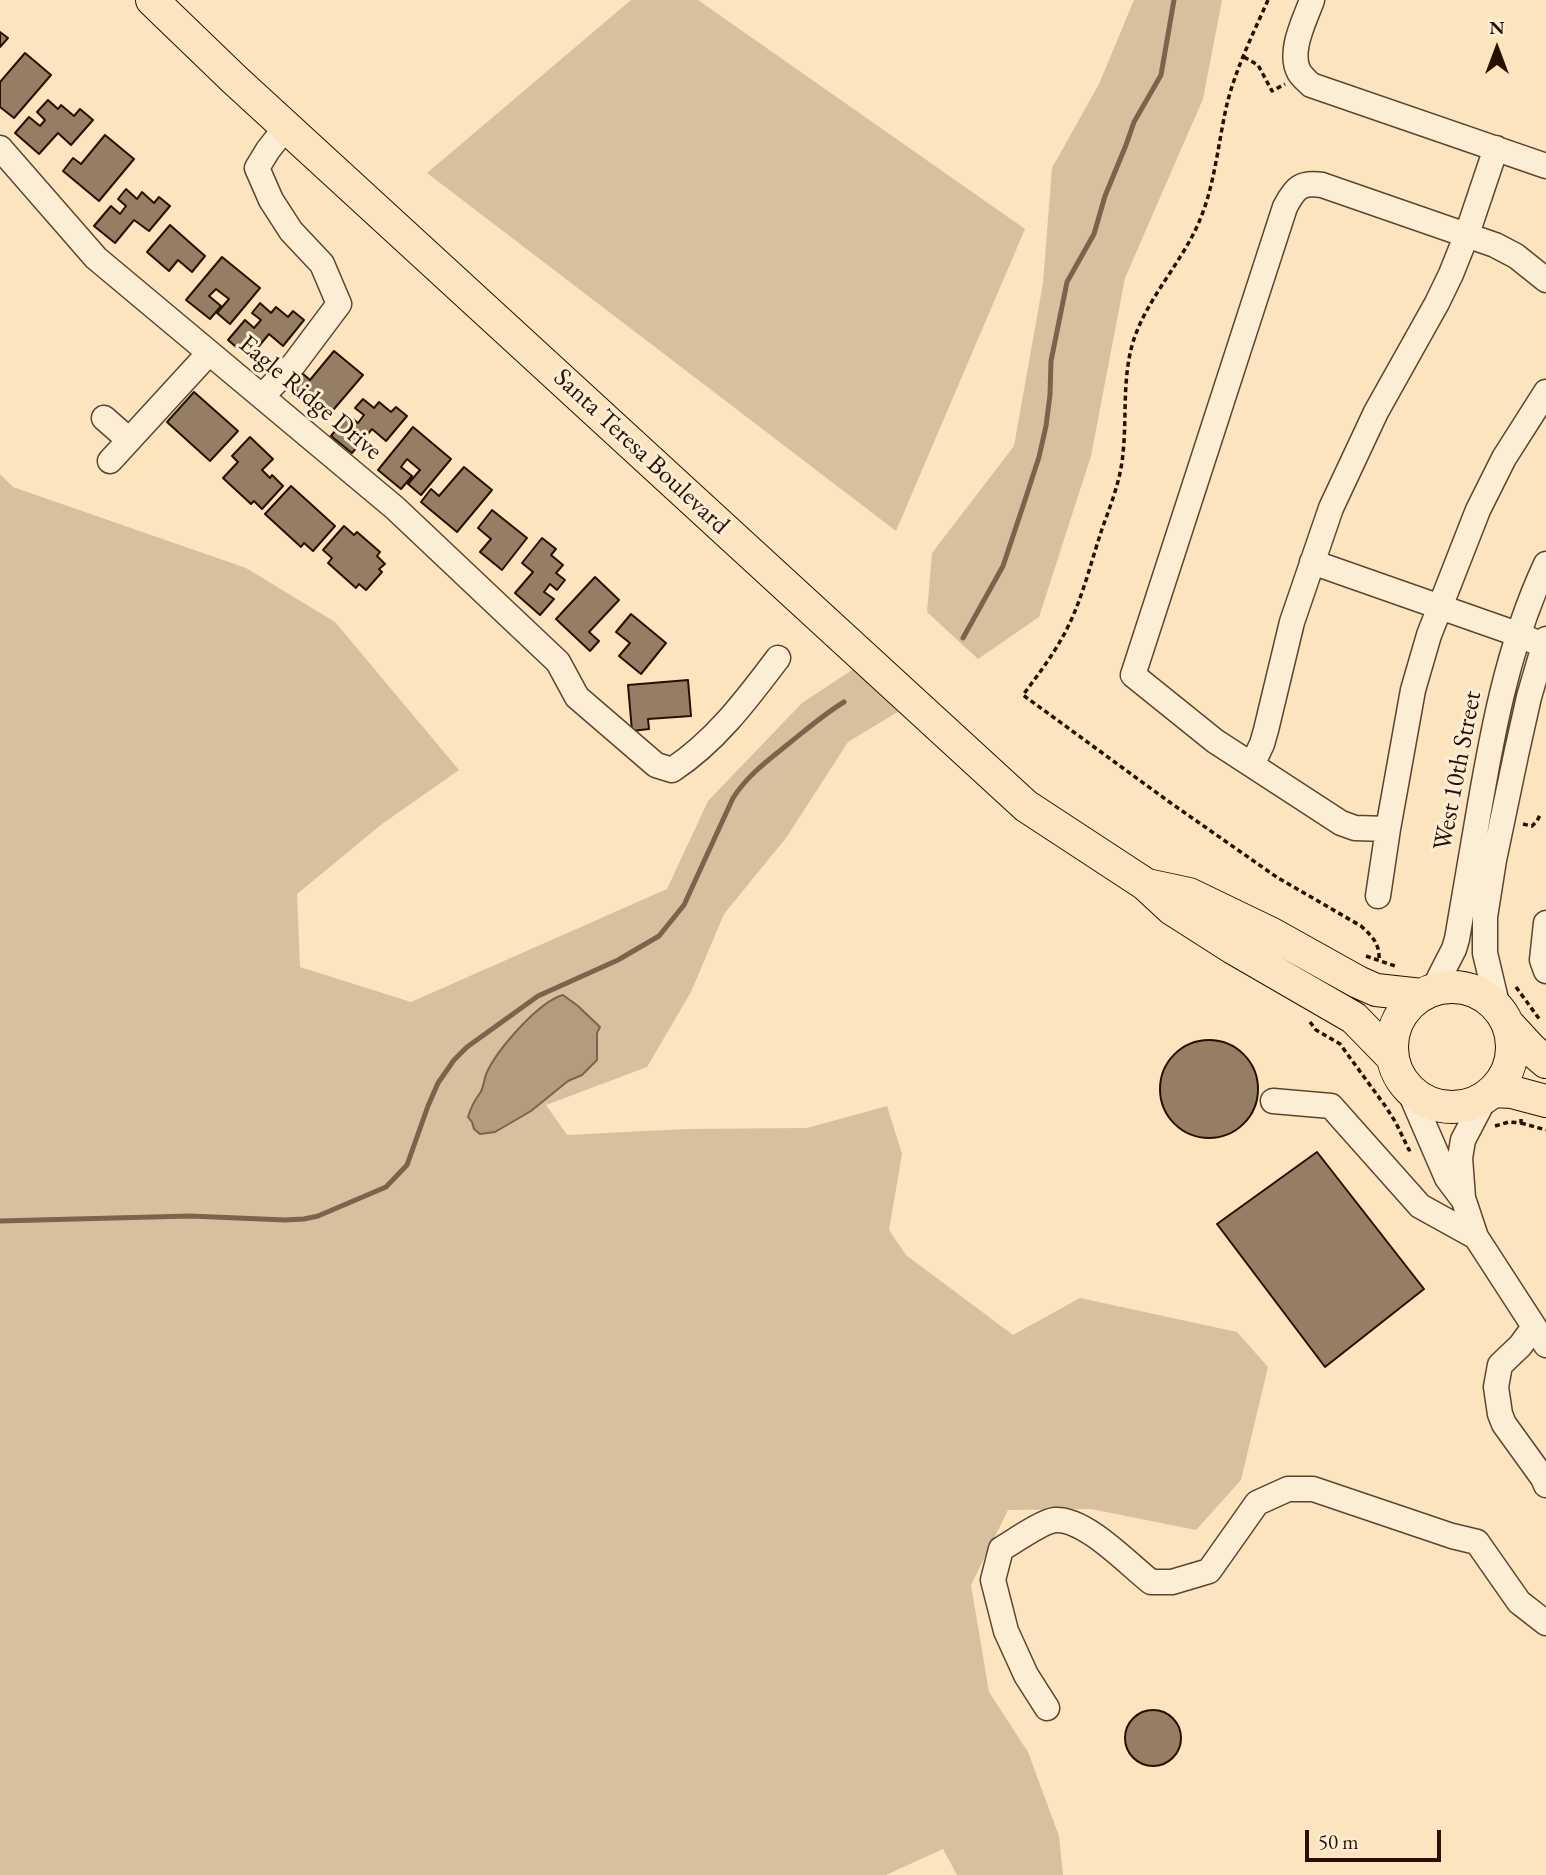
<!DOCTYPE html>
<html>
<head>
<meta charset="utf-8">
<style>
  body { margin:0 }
  #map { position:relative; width:1546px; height:1875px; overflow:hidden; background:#fbe4be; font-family:"EB Garamond",serif }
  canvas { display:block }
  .north { position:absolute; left:1462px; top:14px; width:70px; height:70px; -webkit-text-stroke:5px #fcedd5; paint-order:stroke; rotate:0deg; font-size:19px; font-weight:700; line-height:28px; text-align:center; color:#271000 }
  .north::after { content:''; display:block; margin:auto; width:24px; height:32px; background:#271000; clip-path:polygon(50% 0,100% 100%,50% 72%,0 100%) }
  .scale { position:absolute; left:1305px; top:1830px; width:136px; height:32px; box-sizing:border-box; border:4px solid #271000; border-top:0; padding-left:9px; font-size:21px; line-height:24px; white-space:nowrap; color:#271000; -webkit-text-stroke:5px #fcedd5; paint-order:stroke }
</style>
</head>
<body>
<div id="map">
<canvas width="1546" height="1875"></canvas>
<div class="north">N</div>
<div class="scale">50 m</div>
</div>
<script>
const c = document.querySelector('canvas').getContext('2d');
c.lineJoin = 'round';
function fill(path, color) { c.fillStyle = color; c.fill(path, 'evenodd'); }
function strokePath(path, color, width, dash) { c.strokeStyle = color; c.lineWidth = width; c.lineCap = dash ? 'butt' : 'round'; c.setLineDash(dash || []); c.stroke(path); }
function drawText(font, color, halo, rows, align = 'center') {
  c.font = font + ' "EB Garamond",serif'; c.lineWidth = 6; c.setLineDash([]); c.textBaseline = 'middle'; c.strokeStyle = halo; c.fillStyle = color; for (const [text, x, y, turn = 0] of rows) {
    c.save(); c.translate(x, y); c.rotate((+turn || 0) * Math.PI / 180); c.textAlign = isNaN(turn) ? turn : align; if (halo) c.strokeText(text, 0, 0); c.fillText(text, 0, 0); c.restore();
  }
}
fill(new Path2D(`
  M631 0H698L1025 229 896 531 427 173Z
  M1134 0H1222L1203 99 1125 278 1091 456 1039 617 978 659 927 612 932 553 1014 446 1043 283 1052 168 1099 84Z
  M0 474 13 487 246 568 335 622 459 770 382 824 297 894 300 967 411 1002 667 889 708 801 802 703 855 668 904 708 848 742 786 838 724 914 691 992 647 1067 546 1105 567 1135 686 1129 807 1128 887 1106 902 1154 889 1230 906 1255 1013 1335 1080 1298 1237 1332 1268 1367 1241 1480 1196 1530 1091 1509 1008 1510 971 1585 989 1692 1028 1752 1059 1836 1063 1875H957L943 1849 886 1875H0Z`), '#d7c09e');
const water = new Path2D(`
  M563 995 578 1006 600 1027 597 1033V1060L582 1075 568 1081 531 1111 495 1132 480 1134 474 1129 472 1122 468 1117C471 1107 474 1101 480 1093 484 1087 484 1078 487 1072 498 1049 538 1002 563 995Z`);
fill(water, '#b39c7d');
strokePath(water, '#7b644b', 2);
strokePath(new Path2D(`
  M963 638 1003 566 1025 500 1039 457 1046 426 1050 395 1051 361 1067 282 1094 234 1105 196 1126 145 1134 122 1161 75 1174 0
  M0 1221 190 1216 285 1220 304 1219 318 1216 386 1187 407 1165 428 1106 438 1083 454 1060 467 1047 538 996 618 960 659 936 684 905 733 798C747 776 767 761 787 745 806 730 824 714 844 702`), '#7b644b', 5);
const building = new Path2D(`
  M0 32 8 38 0 47Z
  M25 53 51 75 14 118 0 107V82Z
  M48 100 58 109 61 105 74 116 80 109 93 120 71 145 58 133 39 154 15 133 29 117 40 126 45 120 37 112Z
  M105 135 134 159 99 201 63 171 73 158 81 164Z
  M126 189 137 199 142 192 154 203 159 197 170 206 149 231 134 220 115 243 94 226 111 206 120 214 126 206 118 199Z
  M170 225 205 256 192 272 178 260 169 271 147 252Z
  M222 257 260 288 230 324 217 313 229 299 216 289 209 296 221 306 210 319 186 300Z
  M260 303 271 313 276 307 288 317 293 311 304 320 283 346 269 334 249 358 228 340 245 320 254 328 261 320 252 313Z
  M334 351 363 375 328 416 291 386 302 373 310 380Z
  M194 392 238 431 210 461 167 422Z
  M363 399 374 408 379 402 391 412 396 407 407 416 386 441 372 429 352 453 331 436 348 415 358 423 364 415 355 408Z
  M413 427 451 459 421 495 408 484 420 470 407 459 401 467 412 476 401 489 378 470Z
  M250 437 273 459 262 470 270 478 272 475 283 486 262 509 254 501 251 504 223 478 238 462 232 456Z
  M464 467 492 490 457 532 421 502 431 489 439 496Z
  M291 486 335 526 313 551 304 543 301 547 265 514Z
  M492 510 527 538 502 570 480 552 491 539 478 528Z
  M344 526 354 535 357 532 380 552 377 556 385 564 379 569 382 572 366 590 359 584 356 588 328 563 332 558 323 550Z
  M542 538 556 549 551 555 563 565 556 573 565 580 557 590 550 584 544 592 554 599 540 615 515 593 533 572 522 563Z
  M595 577 619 600 589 632 599 641 590 651 556 619Z
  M631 614 666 643 641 674 619 656 630 643 616 632Z
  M688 680 691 716 648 719 649 729 632 731 628 685Z
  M1160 1089a49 49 0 1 1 98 0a49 49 0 1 1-98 0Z
  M1317 1152 1424 1289 1325 1367 1217 1224Z
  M1125 1738a28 28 0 1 1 56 0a28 28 0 1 1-56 0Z`);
fill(building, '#957e63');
strokePath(building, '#271000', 2);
const minor = new Path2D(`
  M1312 0C1305 20 1288 51 1299 72 1302 77 1307 81 1311 85L1546 166
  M0 148 96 258 395 508 558 662 577 697 656 765 672 770C716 741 747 699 778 658
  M1546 280 1516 256 1495 245 1322 185C1300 182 1295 188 1285 207L1133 675 1215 741 1341 823 1355 828 1388 829 1413 690 1429 635 1478 510 1504 458 1546 392
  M262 396 294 364 339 304 322 264 291 231 271 200 257 168 268 150 286 127
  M104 418 129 440
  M110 461 209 353
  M1312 562 1520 635 1533 641
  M1252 765 1262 744 1266 730 1292 622 1331 508 1376 412 1437 303 1451 274 1467 234 1496 148
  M1378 896 1388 829
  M1546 923 1542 960 1546 971
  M1433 990 1454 949 1457 939C1463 902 1470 865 1476 828 1491 739 1507 647 1546 564
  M1498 1008 1485 953V917L1494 860 1516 755 1529 697 1546 639
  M1408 1088 1447 1178 1462 1198
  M1485 1098 1463 1140 1460 1158 1463 1198 1476 1237 1546 1345
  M1273 1101 1331 1106 1420 1206 1476 1237
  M1534 1327 1520 1346 1500 1365 1496 1387 1500 1414 1504 1424 1543 1478 1546 1485
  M1047 1708 1026 1675 1006 1631 993 1580 1001 1549C1013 1542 1043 1521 1055 1520 1085 1518 1127 1563 1151 1582H1172L1209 1571 1257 1503 1288 1489H1313L1452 1536 1477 1542 1519 1602 1546 1623`);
const major = new Path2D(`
  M152 0 235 80 1026 806 1145 884 1172 909 1233 948 1354 1018 1393 1058
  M1147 885 1189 894 1272 934 1358 982 1376 990 1422 995
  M1392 1047a60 60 0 1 1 120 0a60 60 0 1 1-120 0Z
  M1507 1023 1532 1050 1546 1062
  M1493 1091 1512 1092 1546 1101`);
strokePath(minor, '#5c4530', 27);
strokePath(major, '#271000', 34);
strokePath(new Path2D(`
  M1268 0C1253 34 1236 68 1227 104 1218 143 1215 185 1199 222 1181 264 1147 298 1133 342 1122 379 1127 416 1123 453 1121 479 1111 504 1102 529 1090 565 1081 605 1062 638 1051 658 1037 676 1023 695L1168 801 1278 878 1361 926C1373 937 1380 944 1379 961
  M1244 57 1258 65 1272 91 1285 84
  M1523 824 1532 826 1537 821 1540 815
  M1366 956 1395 966
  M1516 987 1540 1020
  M1310 1022 1316 1030 1340 1044 1386 1107 1396 1123 1409 1150 1411 1149
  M1521 1123 1546 1130
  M1495 1126 1509 1122 1521 1123V1119`), '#271000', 3.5, [5, 3.5]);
strokePath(minor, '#fcedd5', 24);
strokePath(major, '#fbe4be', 32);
drawText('26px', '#271000', '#fcedd5', [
  ["Eagle Ridge Drive",310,398,40],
  ["Santa Teresa Boulevard",641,452,43],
  ["West 10th Street",1458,771,-79]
]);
</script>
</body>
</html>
